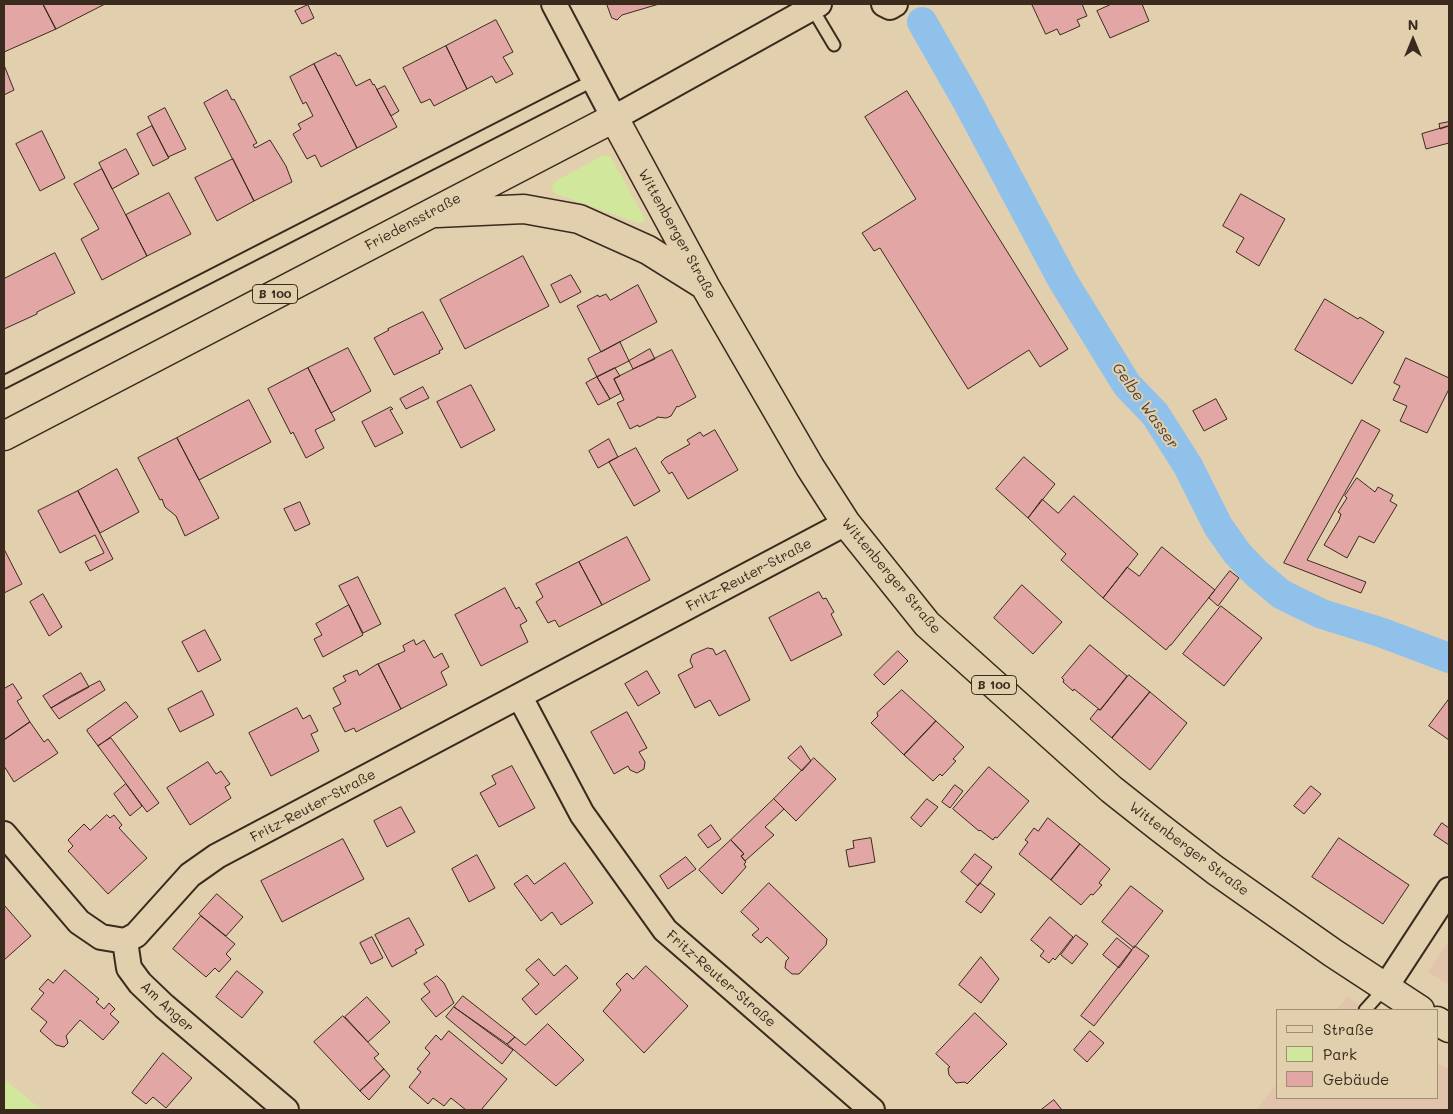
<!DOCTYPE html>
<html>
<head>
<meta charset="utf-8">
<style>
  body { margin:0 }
  #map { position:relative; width:1453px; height:1114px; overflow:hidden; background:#e2cfad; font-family:Mali,sans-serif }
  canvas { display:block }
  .frame { position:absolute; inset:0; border:5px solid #3b2a1e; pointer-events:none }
  .legend { position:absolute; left:1276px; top:1009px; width:162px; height:90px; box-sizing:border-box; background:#e2cfad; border:1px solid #9f8d74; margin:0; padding:6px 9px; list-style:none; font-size:15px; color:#3b2a1e }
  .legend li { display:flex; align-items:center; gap:10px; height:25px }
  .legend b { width:25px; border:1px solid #9f8d74 }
  .north { position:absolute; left:1388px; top:15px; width:50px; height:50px; -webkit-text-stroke:4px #e2cfad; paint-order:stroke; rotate:0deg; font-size:14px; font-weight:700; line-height:20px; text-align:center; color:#3b2a1e }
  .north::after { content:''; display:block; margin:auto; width:18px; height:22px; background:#3b2a1e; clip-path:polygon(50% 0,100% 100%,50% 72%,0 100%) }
</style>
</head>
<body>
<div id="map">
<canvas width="1453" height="1114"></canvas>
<div class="frame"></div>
<ul class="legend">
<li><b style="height:6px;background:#e2cfad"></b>Straße</li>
<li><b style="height:14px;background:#d0e79c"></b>Park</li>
<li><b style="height:14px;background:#e2a7a5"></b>Gebäude</li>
</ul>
<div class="north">N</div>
</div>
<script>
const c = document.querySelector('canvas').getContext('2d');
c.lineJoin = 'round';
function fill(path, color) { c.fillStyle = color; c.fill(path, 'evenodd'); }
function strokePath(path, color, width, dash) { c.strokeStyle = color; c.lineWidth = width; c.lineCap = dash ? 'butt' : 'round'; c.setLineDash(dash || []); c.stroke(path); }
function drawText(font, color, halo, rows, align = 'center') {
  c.font = font + ' Mali,sans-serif'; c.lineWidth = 4; c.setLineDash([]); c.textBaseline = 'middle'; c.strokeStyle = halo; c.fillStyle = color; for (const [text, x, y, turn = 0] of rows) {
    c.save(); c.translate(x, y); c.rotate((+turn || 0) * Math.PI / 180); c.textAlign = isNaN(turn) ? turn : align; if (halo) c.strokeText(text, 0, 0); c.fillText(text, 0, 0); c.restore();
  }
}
fill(new Path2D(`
  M1449 940V985L1428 972Z
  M1348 996 1365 1010H1336Z
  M1437 1063 1449 1069V1110H1256L1277 1084V1098H1437Z`), '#e2c3ab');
fill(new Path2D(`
  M603 155 611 157 645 219 644 222 638 223 554 193 551 186 556 181Z
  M4 1079 42 1110H4Z`), '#d0e79c');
strokePath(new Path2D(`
  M922 22 966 99 1063 281 1127 385 1155 414 1188 466 1218 526 1237 553 1256 573 1281 594 1297 602 1322 614 1380 632 1449 658`), '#90c1eb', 30);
const building = new Path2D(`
  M4 4H43L56 29 4 52Z
  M43 4H105L56 29Z
  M607 4H659L622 15 617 20 612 18Z
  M1032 4H1082L1087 16 1077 20 1080 26 1060 35 1057 29 1046 34Z
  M1112 4H1142L1149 21 1110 38 1097 11Z
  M308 5 314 18 302 24 295 11Z
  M496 20 513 52 503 57 513 74 496 83 492 76 467 89 446 46Z
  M446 46 467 89 434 106 430 99 421 103 403 68Z
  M336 53 338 56 340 55 356 86 370 79 373 85 374 84 397 127 357 148 314 64Z
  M314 64 357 148 321 167 315 155 307 159 293 134 301 129 298 124 313 116 306 102 303 104 290 77Z
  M4 65 14 90 4 95Z
  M385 86 399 111 391 116 377 90Z
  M227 90 232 100 234 99 257 143 253 145 255 148 270 140 286 166 292 182 254 201 204 103Z
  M907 91 1068 349 1040 367 1029 350 968 389 880 248 874 251 862 233 916 199 865 117Z
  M165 108 186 149 168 157 148 117Z
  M1449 122V126L1440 129 1439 124Z
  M152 126 169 158 153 166 137 134Z
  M1449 126V143L1426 149 1422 134Z
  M42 131 65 178 40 191 16 144Z
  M126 149 139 174 112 189 99 163Z
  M233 159 254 201 217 221 195 178Z
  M102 169 147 256 102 280 81 239 99 229 74 184Z
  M169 193 191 234 147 256 126 215Z
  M1241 194 1285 219 1259 266 1236 252 1244 238 1223 226Z
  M55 253 75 293 37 312V314L4 329V279Z
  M523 256 549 306 465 349 440 300Z
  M571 275 581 292 560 303 551 285Z
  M638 285 657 322 601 352 577 306 598 295 599 297 606 294 610 300Z
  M1325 299 1358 319 1360 317 1384 332 1352 384 1295 350Z
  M423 312 443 349 439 351 440 353 394 375 374 338 389 330 388 329Z
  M620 342 629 361 597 377 588 359Z
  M348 348 371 391 331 413 308 368Z
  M650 349 655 359 633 369 629 361Z
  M672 350 696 397 678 407 677 406 671 416 666 418 657 417V418L639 427 638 425 630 429 617 403 624 400 614 379Z
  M1406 358 1449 378V389L1427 433 1400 421 1407 406 1393 400 1400 386 1394 383Z
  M308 368 335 420 315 430 324 448 306 458 293 432 291 434 268 389Z
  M615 368 620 376 614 379 621 393 610 399 597 377Z
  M597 377 610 399 598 405 586 383Z
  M471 385 495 430 461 448 437 402Z
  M423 387 429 398 406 409 400 399Z
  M1216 399 1227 419 1204 431 1193 411Z
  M249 400 271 442 199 480 177 438Z
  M391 407 393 409 390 410 403 433 375 447 362 422Z
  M1362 420 1380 430 1307 560 1366 582 1361 593 1284 563Z
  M715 430 738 470 688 499 672 472 669 474 661 462 665 458 690 444 687 440 700 432 703 436Z
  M177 438 219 518 185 536 176 516 165 507 162 499 160 500 138 458Z
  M609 439 618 457 598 468 589 451Z
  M636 448 660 491 634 506 609 462Z
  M1024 457 1055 484 1028 518 996 489Z
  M117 469 139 512 100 533 78 491Z
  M1357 478 1375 492 1378 487 1393 495 1390 501 1397 505 1374 543 1359 536 1347 558 1324 545 1339 520 1341 514 1338 512 1347 498 1345 496Z
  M78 491 113 559 90 571 85 562 104 553 95 535 60 553 38 511Z
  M1074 496 1138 554 1103 598 1061 560 1066 554 1028 518 1042 499 1058 513Z
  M300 502 310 524 295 531 284 509Z
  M627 537 650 580 602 605 579 562Z
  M1162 547 1215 590 1171 645H1170L1166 650 1103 598 1127 567 1139 576Z
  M4 549 22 584 4 593Z
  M579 562 602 605 559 627 555 620 548 623 536 602 543 597 536 584Z
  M1230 571 1239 578 1218 606 1209 598Z
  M358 577 381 624 363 633 339 586Z
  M1022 585 1062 622 1033 654 994 618Z
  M505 588 516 609 519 607 527 621 520 625 528 642 481 666 455 615Z
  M819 592 823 599 826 598 834 612 831 614 842 635 791 661 769 618Z
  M43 594 62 627 49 636 30 602Z
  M349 605 363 635 323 657 314 639 322 635 316 624Z
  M1221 606 1262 638 1224 686 1183 654Z
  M205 630 221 660 198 672 182 642Z
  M414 640 416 645 424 640 434 658 442 653 449 667 441 672 447 685 401 709 378 664 405 651 403 646Z
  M1090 645 1127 676 1100 710 1074 689 1073 691 1063 682 1064 680 1062 678Z
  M708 648 713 649 716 655 725 650 750 700 719 716 710 700 695 708 678 675 693 667 690 661 692 655Z
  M898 651 908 661 884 685 874 675Z
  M378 664 401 709 356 732 354 728 345 732 333 708 341 704 333 688 346 681 343 676 357 670 359 675Z
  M647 671 660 693 638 706 625 684Z
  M81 673 89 687 51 708 43 696Z
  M1129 675 1150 692 1112 738 1090 719 1098 709 1100 710Z
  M100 681 105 690 59 719 51 708 67 698Z
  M13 684 22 698 17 701 30 722 4 740V689Z
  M902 690 936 721 904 755 871 723 878 716 877 713Z
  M202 691 214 715 180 732 168 709Z
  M1150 692 1187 723 1150 770 1112 738Z
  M1449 699V740L1429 726Z
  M126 702 138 717 98 746 87 731V730Z
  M297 708 303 719 310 715 318 731 311 734 319 751 271 776 249 733Z
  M627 712 647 748 639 752 645 762 644 769 637 773 630 770 628 766 614 774 591 732Z
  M936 721 964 747 953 759 956 761 942 776 940 774 933 781 904 755Z
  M30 722 44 742 48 739 58 753 14 782 4 766V740Z
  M111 738 159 803 147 812 98 746Z
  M801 746 811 761 802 771 788 758Z
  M814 758 836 779 796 821 774 799Z
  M208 762 216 774 221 771 230 784 225 787 231 798 190 825 167 788Z
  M512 766 535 808 499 827 480 793 496 784 492 776Z
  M989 767 1029 801 997 838 995 837 993 840 980 830 979 831 953 809Z
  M126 784 142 806 130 816 114 794Z
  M955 785 963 791 950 808 942 802Z
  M1311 786 1321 794 1304 814 1294 806Z
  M774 799 784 809 765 827 774 835 745 861 741 856 744 854 731 840Z
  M927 799 938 807 921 827 911 818Z
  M401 807 415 832 387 847 374 821Z
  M107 815 110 818 114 815 122 825 119 828 147 858 108 894 68 851 73 846 68 840 84 824 90 830Z
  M1048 818 1080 844 1051 880 1019 854 1028 842 1025 840 1034 828 1038 831Z
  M1442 823 1449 828V845L1434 835Z
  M711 825 721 839 708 848 698 835Z
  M871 838 875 862 849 867 846 850 854 848 853 841Z
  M1339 838 1409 885 1383 924 1312 877Z
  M343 839 364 879 282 922 261 881Z
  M731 840 744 854 741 856 746 862 744 864 746 867 722 894 699 870Z
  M1080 844 1110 869 1099 883 1102 885 1093 895 1091 894 1081 905 1051 880Z
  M975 854 992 867 978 886 961 872Z
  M477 855 495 888 469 902 452 869Z
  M686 857 696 869 668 889 660 876Z
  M565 863 593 903 561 925 552 912 541 921 514 884 527 875 534 884Z
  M769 883 827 939 826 945 799 974H792L785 968 786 961 789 958 767 937 761 943 752 935 759 929 741 912Z
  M980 883 995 894 981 913 966 902Z
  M1131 886 1163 911 1134 948 1102 922Z
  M217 894 243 917 226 936 199 914Z
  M4 905 31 936 4 960Z
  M201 916 235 944 226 954 231 959 219 972 215 968 206 977 173 949Z
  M1050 917 1073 937 1055 960 1053 958 1049 963 1040 956 1044 951 1031 940Z
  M409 918 424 945 415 950 417 953 392 967 375 935Z
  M1076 935 1088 944 1072 964 1061 955Z
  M372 937 383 958 371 964 360 943Z
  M1117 938 1132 950 1119 968 1103 955Z
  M1135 946 1149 956 1094 1026 1081 1016Z
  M981 957 999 979 981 1003 959 985Z
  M539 959 554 976 566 965 578 978 536 1015 522 999 539 984 526 970Z
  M646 966 688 1006 644 1053 603 1011 621 990 616 984 627 973 633 979Z
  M65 970 99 999 96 1002 104 1009 109 1003 115 1009 110 1014 119 1022 103 1040 80 1020 66 1036 68 1043 64 1047 56 1045 40 1031 47 1022 31 1009 44 993 39 989 48 979 53 983Z
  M237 971 263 992 242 1018 216 997Z
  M437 976 444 983 454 1003 436 1017 421 999 430 992 424 984Z
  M463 996 515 1037 507 1044 454 1007Z
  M367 997 390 1022 368 1042 345 1017Z
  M454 1007 513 1050 502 1064 446 1017Z
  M975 1013 1007 1044 967 1084 965 1082 956 1083 949 1075 948 1068 950 1067 936 1054Z
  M343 1016 379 1054 374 1058 384 1069 360 1091 314 1042Z
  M548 1024 584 1060 556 1086 507 1044 515 1037 525 1045Z
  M449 1031 507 1079 481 1110H466L451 1098 444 1106 433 1098 428 1104 409 1087 421 1072 417 1069 430 1053 425 1048 436 1035 441 1040Z
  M1090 1031 1104 1043 1087 1062 1074 1050Z
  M163 1053 192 1078 166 1108 153 1097 146 1104 132 1093Z
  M384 1069 390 1076 369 1100 360 1091Z
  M1054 1100 1062 1110H1041Z`);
fill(building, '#e2a7a5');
strokePath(building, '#3b2a1e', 1);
const service = new Path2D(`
  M812 8 834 45
  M4 382 594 80
  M1365 1010 1385 988`);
const minor = new Path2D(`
  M554 4 614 118 819 4
  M884 4 890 7 895 4
  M520 697 582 814 665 930 872 1110
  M4 834 79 922 101 937 125 941
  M125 941 136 935 190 875 217 856 846 523
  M125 941 129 968 140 983 164 1006 286 1110
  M1385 988 1449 890`);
const primary = new Path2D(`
  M437 213 524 209 579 219 648 250 704 285
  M4 436 614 118 705 286 810 467 846 523 927 624 1111 789 1159 827 1215 870 1333 953 1420 1010
  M1437 1021 1449 1028`);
strokePath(service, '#3b2a1e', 15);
strokePath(minor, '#3b2a1e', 28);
strokePath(primary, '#3b2a1e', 31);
strokePath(service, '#e2cfad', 11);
strokePath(minor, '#e2cfad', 24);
strokePath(primary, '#e2cfad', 28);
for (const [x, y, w] of [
  [275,294,45],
  [994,685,45]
]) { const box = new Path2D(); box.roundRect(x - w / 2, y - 9.5, w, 19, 4); c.fillStyle = '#e2cfad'; c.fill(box); strokePath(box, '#3b2a1e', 1); }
drawText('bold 12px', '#3b2a1e', null, [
  ["B 100",275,294],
  ["B 100",994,685]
]);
drawText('14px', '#3b2a1e', '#e2cfad', [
  ["Friedensstraße",413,222,-28],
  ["Wittenberger Straße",677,234,61],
  ["Fritz-Reuter-Straße",749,575,-28],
  ["Wittenberger Straße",891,576,50],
  ["Fritz-Reuter-Straße",313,806,-28],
  ["Wittenberger Straße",1189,849,37],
  ["Fritz-Reuter-Straße",721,979,41],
  ["Am Anger",167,1007,43]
]);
drawText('italic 15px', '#48413d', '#e2cfad', [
  ["Gelbe Wasser",1145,406,54]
]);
</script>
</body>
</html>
